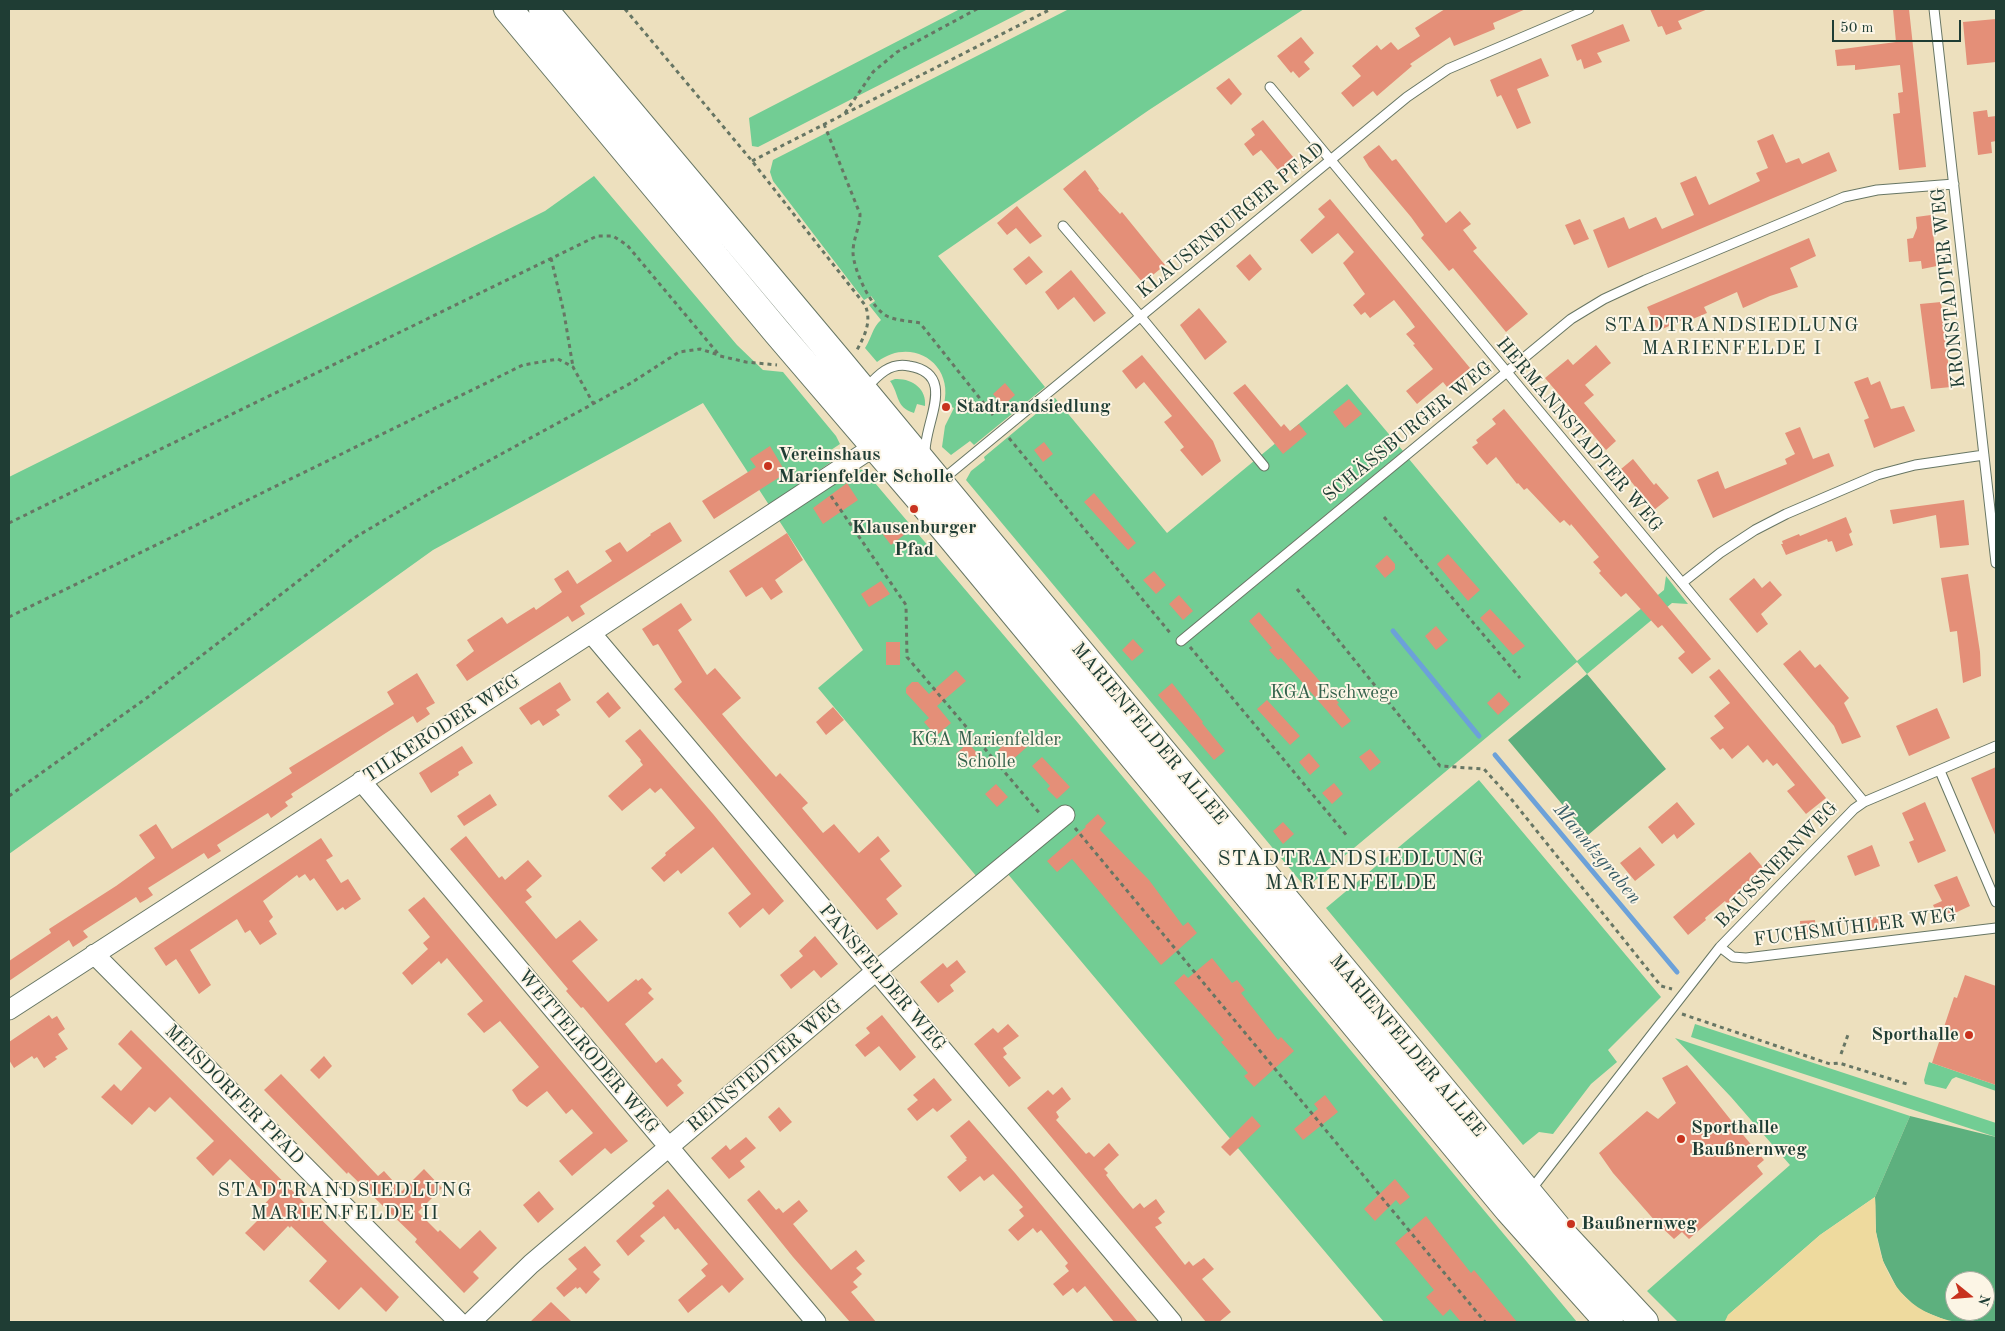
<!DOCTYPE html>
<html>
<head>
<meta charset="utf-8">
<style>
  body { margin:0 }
  #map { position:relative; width:2005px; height:1331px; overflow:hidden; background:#ede0be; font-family:"Old Standard TT",serif }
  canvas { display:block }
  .frame { position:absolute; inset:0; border:10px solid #1f3d34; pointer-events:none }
  .north { position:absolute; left:1945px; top:1271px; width:50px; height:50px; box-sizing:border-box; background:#fcf5e5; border:1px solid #a4ab9e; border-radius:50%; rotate:107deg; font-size:14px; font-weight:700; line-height:20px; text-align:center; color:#1f3d34 }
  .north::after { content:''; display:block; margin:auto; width:18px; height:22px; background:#c8321e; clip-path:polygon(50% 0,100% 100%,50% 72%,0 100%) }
  .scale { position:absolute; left:1832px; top:20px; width:129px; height:22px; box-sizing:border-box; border:2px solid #1f3d34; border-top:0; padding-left:6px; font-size:15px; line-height:18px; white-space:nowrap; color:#1f3d34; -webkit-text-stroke:4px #fcf5e5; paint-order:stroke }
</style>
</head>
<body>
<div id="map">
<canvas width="2005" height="1331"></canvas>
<div class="frame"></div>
<div class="north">N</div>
<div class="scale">50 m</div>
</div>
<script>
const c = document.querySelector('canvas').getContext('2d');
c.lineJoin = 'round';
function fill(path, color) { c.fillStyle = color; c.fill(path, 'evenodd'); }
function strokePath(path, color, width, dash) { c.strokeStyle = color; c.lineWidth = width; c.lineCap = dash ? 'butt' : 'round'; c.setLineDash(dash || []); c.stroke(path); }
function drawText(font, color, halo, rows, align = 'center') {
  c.font = font + ' "Old Standard TT",serif'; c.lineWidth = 4; c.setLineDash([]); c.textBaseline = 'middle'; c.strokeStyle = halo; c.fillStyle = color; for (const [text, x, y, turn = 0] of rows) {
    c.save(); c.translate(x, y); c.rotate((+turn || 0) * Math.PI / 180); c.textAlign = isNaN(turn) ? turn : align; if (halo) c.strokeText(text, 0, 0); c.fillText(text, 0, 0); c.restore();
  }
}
fill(new Path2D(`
  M960 9H1028L758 147 752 146 749 118Z
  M1069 9H1304L1149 110 938 256 1045 387 974 445 970 441 951 455 942 447 945 426 954 408 944 404C954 363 911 336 877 362L865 348C872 337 872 328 881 320L869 305 875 301 871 296 864 300 773 181 770 172 773 160Z
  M594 176 737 345 763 370 783 372 836 436 840 444 831 450 834 460 769 505 703 403 433 550 9 854V477L545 211Z
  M895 379C912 378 927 389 925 406L917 404 914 413C895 407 900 395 890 381Z
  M1347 384 1403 451 1223 600 1229 608 1409 459 1577 661 1664 590 1666 576 1688 604 1672 603 1587 674 1577 662 1306 888 966 480 971 471 985 460 984 457 1055 398 1167 533Z
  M854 469 864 470 1078 723 1577 1322H1384L1007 873 1074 817 1064 805 977 877 818 688 863 650 778 519Z
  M1479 780 1661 997 1608 1050 1617 1062 1591 1084 1553 1134 1539 1132 1523 1145 1326 908Z
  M1695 1024 1996 1123V1137L1691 1037Z
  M1675 1038 1910 1116 1875 1197 1820 1235 1728 1315 1726 1322H1678L1647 1291 1790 1165 1731 1097Z
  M1929 1062 1996 1085V1091L1956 1077 1952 1079 1946 1089 1925 1084 1924 1080Z`), '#72cd94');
fill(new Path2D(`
  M1587 674 1666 769 1588 835 1508 740Z
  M1910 1116 1996 1137V1322L1948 1321 1918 1309 1898 1290 1883 1261 1876 1232 1875 1197ZM1955 1281H1985V1311H1955Z`), '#5db07e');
fill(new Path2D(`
  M1875 1197C1876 1209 1875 1221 1876 1232 1883 1280 1908 1314 1957 1322L1725 1321 1728 1315 1820 1235Z`), '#eeda9e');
strokePath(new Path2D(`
  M1393 631 1479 736
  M1495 755 1677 972`), '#6ca1d9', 5);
fill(new Path2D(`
  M1445 9H1526L1493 23 1495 29 1454 46 1450 37 1410 64 1412 66 1377 96 1373 91 1353 107 1341 93 1361 76 1352 66 1377 45 1381 50 1391 42 1398 50 1420 36 1415 28Z
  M1650 9H1708L1678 21 1682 29 1666 35 1662 26 1658 27Z
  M1893 9H1909L1926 167 1899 170 1893 114 1900 113 1898 93 1903 92 1900 65 1855 70V65L1837 66 1835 50 1896 42Z
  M1996 19V62L1967 65 1963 22Z
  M1623 24 1630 41 1597 53 1602 62 1584 69 1581 59 1577 61 1571 45Z
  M1301 37 1314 53 1304 62 1310 69 1299 78 1293 71 1291 73 1277 56Z
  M1541 58 1549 76 1517 89 1531 123 1517 129 1501 95 1497 97 1490 80Z
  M1229 78 1242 94 1231 105 1216 88Z
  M1987 110 1988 117 1996 116V141L1991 142 1992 153 1978 155 1973 112Z
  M1263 120 1298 163 1283 176 1261 150 1253 156 1244 144 1255 135 1251 129Z
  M1773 134 1786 163 1799 158 1802 164 1829 152 1837 171 1608 268 1593 230 1624 217 1629 229 1656 217 1662 229 1694 215 1680 183 1696 176 1709 205 1760 181 1756 173 1768 168 1757 141Z
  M1379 145 1392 161 1396 159 1446 223 1460 211 1471 224 1463 230 1477 248 1473 251 1528 314 1506 332 1453 268 1449 271 1421 238 1424 235 1411 217 1369 167 1363 157Z
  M1085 170 1099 189 1098 190 1120 214 1122 212 1165 265 1143 283 1063 189Z
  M1330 199 1470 368 1447 387 1443 382 1417 404 1406 391 1433 369 1413 345 1415 344 1406 334 1415 327 1410 320 1394 300 1370 318 1365 312 1361 315 1353 305 1365 294 1343 263 1354 252 1338 233 1312 254 1300 240 1325 217 1318 209Z
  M1017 206 1042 236 1030 244 1016 228 1007 235 997 223Z
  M1931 215 1937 266 1922 269 1921 261 1909 262 1907 239 1913 238 1917 228 1916 217Z
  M1580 219 1589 239 1574 245 1565 225Z
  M1809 238 1816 256 1790 268 1798 287 1770 296 1743 308 1737 292 1704 307 1707 313 1688 321 1687 318 1658 331 1647 307Z
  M1250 254 1262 269 1249 281 1236 266Z
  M1029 256 1043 272 1026 285 1013 269Z
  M1071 270 1106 313 1094 322 1074 297 1058 310 1045 292Z
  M1941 302 1951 387 1931 389 1920 304Z
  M1199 308 1227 342 1205 360 1180 325Z
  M1596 345 1611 363 1585 385 1594 395 1584 403 1616 441 1606 450 1545 378 1568 359 1573 365Z
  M1142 355 1213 441 1221 461 1202 476 1180 450 1184 447 1164 422 1172 416 1144 382 1136 389 1122 371Z
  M1868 377 1871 385 1880 381 1891 409 1904 406 1915 431 1874 448 1864 420 1869 418 1854 382Z
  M1005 383 1015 395 1003 406 993 394Z
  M1245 384 1281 427 1284 424 1290 431 1299 424 1307 434 1283 454 1233 393Z
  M1349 399 1362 414 1345 428 1333 412Z
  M1504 409 1711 659 1692 674 1678 658 1685 652 1662 625 1658 628 1626 593 1621 597 1599 573 1601 571 1593 562 1599 557 1571 524 1570 526 1564 520 1560 523 1527 488 1524 490 1518 483 1517 484 1496 457 1487 465 1472 447 1478 443 1476 440 1496 424 1492 419Z
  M1800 427 1813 459 1829 453 1834 466 1713 518 1697 480 1718 471 1725 489 1787 464 1785 459 1795 454 1785 433Z
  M1044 442 1053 454 1043 462 1034 450Z
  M770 446 786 473 714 519 702 501 756 467 750 459Z
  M1633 459 1654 485 1656 483 1669 498 1654 510 1621 469Z
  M847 483 858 500 823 524 813 508Z
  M1094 493 1136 543 1128 550 1084 502Z
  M1964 500 1969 545 1940 548 1936 515 1893 524 1890 510Z
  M1846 517 1852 532 1849 534 1853 545 1836 552 1832 541 1828 542 1827 539 1786 555 1781 544H1783L1782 541 1799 534 1800 536Z
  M670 522 682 541 580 606 585 614 572 622 568 616 467 681 456 665 474 651 467 640 502 617 507 624 534 607 536 610 562 592 554 579 568 570 577 584 612 561 605 551 620 542 627 552 651 535 650 534Z
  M894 522 904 535 891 545 881 532Z
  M787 533 803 560 775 580 783 592 771 600 762 587 746 597 729 571Z
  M1448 554 1480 590 1468 601 1437 564Z
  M1387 555 1395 564V569L1385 578 1375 566Z
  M1154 571 1166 585 1156 594 1143 580Z
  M1968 574 1980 652 1981 676 1963 683 1957 631 1950 632 1941 578Z
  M1754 578 1762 588 1770 581 1782 595 1761 614 1768 624 1757 633 1729 599Z
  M881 581 890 594 869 607 861 594Z
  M1179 595 1193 611 1183 620 1169 604Z
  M681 603 692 620 678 630 707 675 715 668 741 698 722 714 742 738 776 777 780 773 808 803 802 808 823 833 834 824 859 853 878 836 890 851 880 859 902 886 886 899 898 914 877 930 674 689 682 682 658 644 653 646 642 629Z
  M1490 609 1525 646 1513 655 1480 618Z
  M1259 612 1339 703 1337 704 1351 721 1342 728 1281 658 1278 660 1269 650 1272 648 1249 621Z
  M1436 626 1448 640 1436 650 1425 636Z
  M1133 639 1144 651 1132 661 1122 650Z
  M886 642H900V665H886Z
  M1800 650 1815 668 1820 664 1849 698 1844 703 1861 737 1842 744 1834 726 1783 664Z
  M1719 669 1826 798 1806 814 1787 791 1795 785 1777 763 1773 766 1767 759 1763 763 1748 745 1732 759 1723 748 1720 750 1710 738 1724 728 1714 716 1730 703 1709 677Z
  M956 670 966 681 937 706 951 723 936 736 924 722 929 718 906 693V688L912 682H918L929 694Z
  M417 673 435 703 426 708 430 714 417 723 413 716 389 731 291 794 293 797 285 802 288 806 271 818 268 813 217 845 221 851 208 859 204 853 148 888 153 895 147 899 140 903 136 897 83 931 88 937 73 947 69 940 9 981V961L51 933 49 929 116 886 155 858 139 835 156 824 172 849 292 773 289 768 394 704 387 692Z
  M560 682 571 700 556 710 560 715 543 726 539 720 531 725 519 708Z
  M1172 683 1203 722 1202 723 1225 751 1214 760 1158 695Z
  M608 692 621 708 609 718 596 702Z
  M1499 692 1510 704 1498 715 1487 703Z
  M1267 700 1300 736 1290 745 1257 709Z
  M833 707 844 720 826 735 816 722Z
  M1937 708 1950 738 1909 756 1896 726Z
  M640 729 713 814 784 901 769 915 763 908 740 928 728 913 751 894 713 847 681 874 678 870 664 882 651 868 666 855 665 853 695 828 661 788 655 793 650 788 622 811 608 796 643 765 640 761 641 760 625 741Z
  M1018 732 1029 745 1009 763 998 750Z
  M968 743 978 754 966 765 956 754Z
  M462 746 473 763 458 772 459 775 431 793 419 773Z
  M1370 749 1381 762 1370 771 1359 757Z
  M1309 753 1320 766 1310 775 1299 762Z
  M1042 757 1070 787 1057 799 1047 789 1050 786 1032 766Z
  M1996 767V837L1971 778Z
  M1334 783 1343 794 1332 804 1322 793Z
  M996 784 1008 797 997 807 985 794Z
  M490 794 497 805 464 826 457 816Z
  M1677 802 1695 824 1677 839 1674 834 1662 844 1648 827Z
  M1925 802 1946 851 1918 863 1909 842 1914 840 1902 813Z
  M1098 814 1106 823 1100 830 1149 880 1183 926 1188 922 1197 933 1161 965 1072 859 1057 872 1047 861 1086 827 1085 826Z
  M1283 822 1294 834 1283 844 1273 831Z
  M466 836 499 878 502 876 505 880 528 860 542 876 526 890 532 897 525 902 556 939 580 920 598 940 572 961 608 1002 636 979 638 981 642 978 652 989 648 993 654 999 625 1024 656 1063 662 1058 682 1081 677 1085 684 1093 667 1107 583 1007 581 1008 566 991 568 989 450 849Z
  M321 838 333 856 326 860 341 883 348 879 361 899 345 910 343 907 337 911 314 878 310 881 305 874 299 878 297 875 263 901 273 917 269 921 277 934 260 945 250 930 245 933 237 919 190 950 211 985 199 994 176 959 166 966 154 948Z
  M1872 845 1880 866 1855 876 1847 856Z
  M1640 847 1655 865 1635 881 1620 863Z
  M1750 852 1765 870 1727 904 1725 901 1705 918 1706 920 1688 935 1673 917Z
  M1957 876 1970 906 1940 920 1933 905 1942 901 1934 885Z
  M424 897 628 1141 611 1154 605 1148 572 1176 559 1161 593 1133 572 1109 566 1114 547 1091 527 1107 519 1101 512 1090 539 1067 500 1021 484 1033 467 1014 483 1001 447 958 441 964 439 961 412 985 402 973 428 949 423 943 430 937 408 910Z
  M1885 916 1886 929 1870 931 1868 918Z
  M1815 920 1816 934 1801 935 1800 921Z
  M815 936 838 964 821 978 814 970 791 989 780 975 803 956 799 951Z
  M1212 958 1232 983 1237 980 1245 990 1241 993 1278 1040 1281 1037 1294 1051 1254 1087 1244 1076 1248 1073 1221 1042 1224 1040 1174 983 1184 974 1188 978Z
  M957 960 966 972 950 985 954 991 938 1003 920 982 943 963 947 968Z
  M1965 975 1996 986V1085L1932 1063 1954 997 1957 998Z
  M49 1015 52 1019 57 1016 65 1029 58 1034 68 1049 55 1057 57 1059 44 1068 37 1057 34 1059 32 1056 14 1068 9 1060V1042Z
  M882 1015 916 1057 900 1071 879 1046 865 1057 855 1045 870 1033 866 1028Z
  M1008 1024 1019 1036 1003 1048 1007 1054 1003 1057 1021 1078 1009 1087 974 1044 993 1028 998 1033Z
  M131 1030 399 1297 386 1312 361 1287 339 1310 309 1281 327 1261 291 1226 290 1228 288 1226 264 1251 245 1233 265 1213 261 1208 270 1198 230 1159 213 1176 196 1158 214 1141 170 1097 155 1112 149 1107 132 1125 101 1097 114 1084 121 1091 142 1068 118 1044Z
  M324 1056 332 1066 319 1079 310 1070Z
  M1687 1065 1734 1124 1764 1160 1757 1166 1763 1174 1689 1239 1682 1232 1674 1239 1656 1222 1613 1173 1599 1153 1647 1111 1658 1119 1676 1103 1662 1078Z
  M281 1074 378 1176 384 1171 402 1191 424 1169 442 1188 418 1212 438 1232 440 1230 460 1249 480 1230 497 1248 473 1272 479 1278 464 1293 415 1242 417 1239 348 1172 347 1174 264 1090Z
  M934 1078 952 1100 937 1112 933 1108 917 1121 907 1109 918 1100 913 1095Z
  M1062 1087 1071 1099 1056 1112 1059 1117 1056 1120 1086 1154 1089 1152 1094 1157 1109 1143 1119 1155 1104 1169 1108 1173 1106 1175 1119 1192 1133 1209 1140 1203 1144 1208 1156 1199 1165 1212 1158 1218 1162 1223 1155 1227 1185 1265 1189 1261 1193 1266 1204 1258 1214 1269 1202 1279 1231 1312 1219 1322H1206L1027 1108 1048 1090 1053 1095Z
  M1325 1095 1338 1112 1303 1140 1294 1129 1318 1109 1314 1104Z
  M779 1107 792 1122 780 1132 768 1117Z
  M1252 1116 1261 1126 1230 1156 1221 1147Z
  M969 1120 1015 1173 1138 1322H1114L1085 1286 1077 1293 1073 1288 1063 1296 1053 1284 1069 1271 1065 1266 1068 1263 1041 1230 1037 1233 1033 1228 1018 1241 1008 1230 1024 1216 1019 1210 1023 1207 993 1174 984 1181 980 1176 960 1192 947 1177 967 1160 965 1159 967 1158 950 1136Z
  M746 1137 756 1148 740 1161 745 1167 729 1179 711 1158 726 1145 730 1150Z
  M1395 1179 1410 1197 1400 1205 1396 1200 1375 1221 1364 1209Z
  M668 1189 744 1279 729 1293 722 1285 688 1313 678 1300 706 1276 701 1270 708 1264 678 1228 675 1230 664 1216 640 1236 645 1241 628 1256 616 1241 655 1206 652 1203Z
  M759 1190 776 1210 779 1208 783 1213 799 1200 808 1211 793 1224 831 1270 856 1250 865 1261 856 1268 862 1274 853 1282 858 1287 851 1292 876 1322H850L793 1257 747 1200Z
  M539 1191 554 1209 538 1223 523 1205Z
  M1426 1216 1471 1273 1474 1270 1517 1322H1461L1450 1309 1443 1316 1426 1297 1434 1290 1395 1243Z
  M585 1246 601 1265 593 1272 600 1279 586 1294 580 1287 577 1289 576 1287 564 1297 556 1288 577 1269 568 1259Z
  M551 1302 572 1322H530Z`), '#e48f78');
const service = new Path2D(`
  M1934 9 1996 563
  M1270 87 1864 802
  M1063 226 1141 317 1264 466
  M866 388C878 375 890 362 909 366 959 374 923 424 925 455
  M942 480 1407 97 1448 69 1589 9
  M1682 583 1720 553 1755 530 1786 514 1877 475 1915 465 1984 455
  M1181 641 1571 319 1604 299 1645 280 1844 197 1877 190 1954 184
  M1940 771 1996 902
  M1720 947 1733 957 1746 958 1996 928
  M1530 1191 1720 947 1854 809 1864 802 1996 746`);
const minor = new Path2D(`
  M591 633 1172 1322
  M361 781 816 1322
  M94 954 459 1322
  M9 1010 591 633 875 446
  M471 1322 531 1264 876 971 1065 815`);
const primary = new Path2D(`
  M508 9 777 332 920 499 1509 1210 1609 1322
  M543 9 841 364 1562 1234 1644 1322`);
strokePath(service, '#677664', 11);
strokePath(minor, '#677664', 21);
strokePath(primary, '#677664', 30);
strokePath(new Path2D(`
  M625 9 752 161 865 305C872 321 865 335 857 350
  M845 113 873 72 897 52 977 9
  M824 124 860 214C860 227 853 239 853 252 853 269 872 311 889 317 899 321 910 321 920 323L993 415
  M752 161 1051 9
  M551 258 564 313 573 367
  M1009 438 1171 634
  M831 496 906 605 907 657 1041 815
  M1384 517 1520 678
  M9 523 597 236H613L627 245 720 356 746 362 777 365
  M1297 589 1440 766 1484 769 1512 800 1661 986 1672 989
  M9 617 523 365 558 359 573 367 593 403
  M1190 647 1348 837
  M9 796 148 697 354 538 430 493 631 383 679 352 700 349 719 355
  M1075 828 1485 1322
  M1682 1014 1830 1064 1839 1063 1910 1085
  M1841 1054 1849 1032`), '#677664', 3, [4, 4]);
strokePath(service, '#fff', 9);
strokePath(minor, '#fff', 19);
strokePath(primary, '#fff', 28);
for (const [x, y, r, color] of [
  [946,407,5,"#c8321e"],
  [768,466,5,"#c8321e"],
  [914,509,5,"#c8321e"],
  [1969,1035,5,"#c8321e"],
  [1681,1139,5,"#c8321e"],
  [1571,1224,5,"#c8321e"]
]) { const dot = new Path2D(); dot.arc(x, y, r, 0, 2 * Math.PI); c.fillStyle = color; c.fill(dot); strokePath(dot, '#fcf5e5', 2); }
drawText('19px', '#1f3d34', '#fcf5e5', [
  ["KLAUSENBURGER PFAD",1231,221,-39],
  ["KRONSTADTER WEG",1949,288,-96],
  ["SCHÄSSBURGER WEG",1408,432,-39],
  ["HERMANNSTADTER WEG",1579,435,50],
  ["TILKERODER WEG",442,729,-33],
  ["MARIENFELDER ALLEE",1149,734,50],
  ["BAUSSNERNWEG",1777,865,-46],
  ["FUCHSMÜHLER WEG",1855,928,-7],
  ["PANSFELDER WEG",882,978,50],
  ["MARIENFELDER ALLEE",1407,1046,50],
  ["WETTELRODER WEG",588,1052,50],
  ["REINSTEDTER WEG",765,1066,-40],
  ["MEISDORFER PFAD",234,1095,45]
]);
drawText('bold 19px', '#1f3d34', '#fcf5e5', [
  ["Stadtrandsiedlung",956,407],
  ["Vereinshaus",778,455],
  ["Marienfelder Scholle",778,477],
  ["Klausenburger",914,528,"center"],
  ["Pfad",914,550,"center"],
  ["Sporthalle",1959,1035,"right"],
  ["Sporthalle",1691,1128],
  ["Baußnernweg",1691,1150],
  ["Baußnernweg",1581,1224]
], 'left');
drawText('19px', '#34614c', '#fcf5e5', [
  ["KGA Eschwege",1334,693],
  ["KGA Marienfelder",986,740],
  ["Scholle",986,762]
]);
c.letterSpacing = '1px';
drawText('20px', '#1f3d34', '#fcf5e5', [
  ["STADTRANDSIEDLUNG",1732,326],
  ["MARIENFELDE I",1732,349],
  ["STADTRANDSIEDLUNG",345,1191],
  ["MARIENFELDE II",345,1214]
]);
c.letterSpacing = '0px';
drawText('italic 20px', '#365b66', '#fcf5e5', [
  ["Manntzgraben",1597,854,50]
]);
c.letterSpacing = '1px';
drawText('21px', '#1f3d34', '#fcf5e5', [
  ["STADTRANDSIEDLUNG",1351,859],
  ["MARIENFELDE",1351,883]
]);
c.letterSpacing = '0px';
</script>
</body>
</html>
